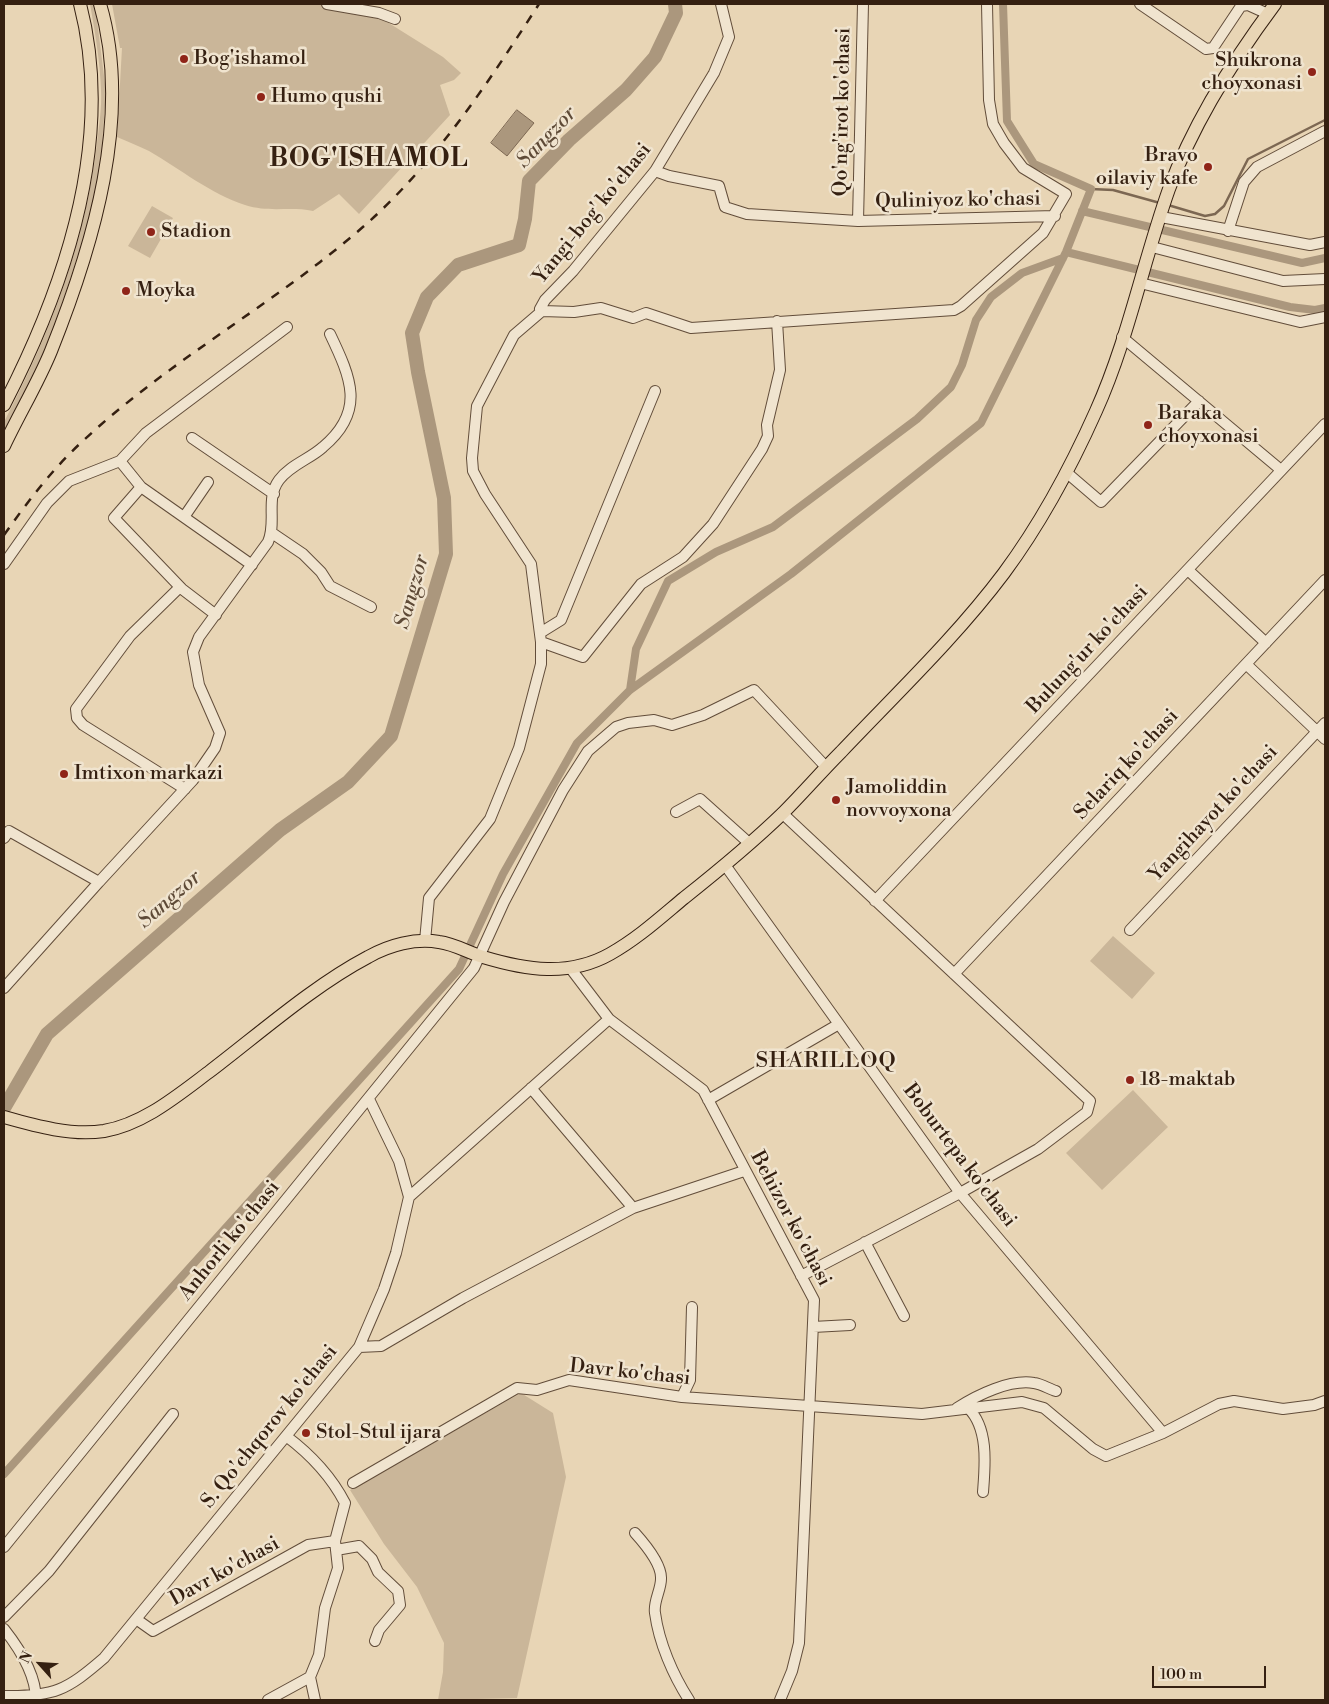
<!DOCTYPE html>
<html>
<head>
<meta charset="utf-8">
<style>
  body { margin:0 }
  #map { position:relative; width:1329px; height:1704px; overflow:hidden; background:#e8d5b5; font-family:"Libre Bodoni",serif }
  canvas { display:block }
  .frame { position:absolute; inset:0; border:5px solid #352011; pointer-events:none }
  .north { position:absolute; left:15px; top:1639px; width:50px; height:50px; -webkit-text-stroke:4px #f0e4cf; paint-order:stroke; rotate:296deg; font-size:14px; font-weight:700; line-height:20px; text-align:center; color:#352011 }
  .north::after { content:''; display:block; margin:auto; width:18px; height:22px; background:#352011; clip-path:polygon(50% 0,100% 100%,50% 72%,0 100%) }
  .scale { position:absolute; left:1152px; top:1666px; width:114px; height:22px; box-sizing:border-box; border:2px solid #352011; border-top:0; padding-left:6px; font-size:15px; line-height:18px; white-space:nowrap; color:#352011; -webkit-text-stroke:4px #f0e4cf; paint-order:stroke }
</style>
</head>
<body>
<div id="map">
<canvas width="1329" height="1704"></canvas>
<div class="frame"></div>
<div class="north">N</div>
<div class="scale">100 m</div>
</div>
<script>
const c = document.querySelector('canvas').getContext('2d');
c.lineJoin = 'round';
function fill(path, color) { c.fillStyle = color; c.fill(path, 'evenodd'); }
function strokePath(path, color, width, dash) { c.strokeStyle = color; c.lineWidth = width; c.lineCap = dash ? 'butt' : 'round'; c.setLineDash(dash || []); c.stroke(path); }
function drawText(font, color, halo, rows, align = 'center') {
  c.font = font + ' "Libre Bodoni",serif'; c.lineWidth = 5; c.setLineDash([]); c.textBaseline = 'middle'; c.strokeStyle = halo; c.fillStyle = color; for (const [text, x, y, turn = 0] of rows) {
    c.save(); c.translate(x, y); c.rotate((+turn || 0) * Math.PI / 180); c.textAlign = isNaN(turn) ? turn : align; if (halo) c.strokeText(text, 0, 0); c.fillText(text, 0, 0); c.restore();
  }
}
fill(new Path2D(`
  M90 4H95L106 92 100 171 90 218 46 353 4 435V422C49 336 86 241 97 143 99 126 102 107 101 90 100 61 95 32 90 4Z
  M112 4H317L376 15 443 57 461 73 454 80 440 85 450 115 359 214 339 194 313 211C290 206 270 213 245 205 211 194 180 169 149 151 139 146 128 142 117 137L122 48H120Z
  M152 206 173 218 150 258 128 246Z
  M1113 936 1155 973 1132 999 1090 961Z
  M1133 1090 1168 1127 1102 1190 1066 1153Z
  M521 1393 553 1413 566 1477 517 1698 438 1700 443 1672 444 1643 417 1587 384 1544 350 1490Z`), '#cab699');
const water = new Path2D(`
  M517 110 534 123 507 156 491 143Z`);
fill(water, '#ab977d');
strokePath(water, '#7c6752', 1);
strokePath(new Path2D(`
  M1091 189 1113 190 1160 203
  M1168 205 1205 216 1215 214 1224 206 1248 159 1325 120`), '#7c6752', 2.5);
strokePath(new Path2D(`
  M1082 211 1302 263 1325 258
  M1066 252 1290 307 1315 310 1325 308
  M630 690 636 649 668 581 716 552 773 527 917 419 951 387 962 365 976 320 991 297 1022 273 1063 258
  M4 1474 459 969 503 874 577 743 630 690 791 574 981 423 1066 252 1091 189 1034 164 1007 121 1003 4`), '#ab977d', 8);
strokePath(new Path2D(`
  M4 1108 47 1034 280 830 348 782 391 736 446 554 444 498 418 372 412 333 427 297 458 265 519 245 525 219 529 181 569 140 626 90 655 57 676 13 675 4`), '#ab977d', 14);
const minor = new Path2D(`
  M327 4 379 13 395 19
  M1140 4 1206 49 1213 48 1241 6 1248 5 1268 14
  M655 171 669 176 719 186 725 207 747 214 858 221 1055 216
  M1161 217 1310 245 1325 242
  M858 221 863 4
  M1228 231 1244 182 1257 167 1325 131
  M1152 247 1283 281 1325 279
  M1140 283 1300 322 1325 317
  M542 311 574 312 601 308 633 318 646 313 691 328 954 310 961 306 1043 233 1066 194 1023 168 1004 143 993 124 989 100 987 4
  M542 311 540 309 545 300 573 271 655 171 714 73 729 37 721 4
  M1122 337 1281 470
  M192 438 274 494
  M120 461 141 487
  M1066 472 1101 502 1199 401
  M184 517 208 482
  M272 533 303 554 321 572 330 586 371 607
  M4 564 47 503 69 481 120 461 146 433 287 327
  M1188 570 1266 643
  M180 587 130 636 76 709 77 718 83 725 185 789
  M216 615 182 589 114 518 141 487 252 565
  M540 633 561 620 655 391
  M541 642 583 657 641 584 683 557 713 524 762 449 768 436 767 425 780 370 777 321
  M1246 664 1325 739
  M676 812 700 799 749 843
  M782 813 1090 1101 1087 1112 1038 1149 960 1193 801 1276
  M4 838 9 831 99 882 193 780 215 748 220 733 199 685 193 652 199 637 268 542C277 522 265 499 279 480 290 465 310 459 323 447 366 411 351 378 330 334
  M725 865 960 1193 1163 1433
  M875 901 1325 424
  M1130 930 1325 723
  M425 941 429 898 490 819 519 748 541 664V642L531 564 485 494 473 471 472 458 477 406 514 335 542 311
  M571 969 609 1019 703 1090 814 1300 799 1643 792 1671 780 1700
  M954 974 1325 580
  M4 988 99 882
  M531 1088 633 1208
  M708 1100 839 1024
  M409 1197 609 1019
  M865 1242 904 1316
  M813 1327 850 1325
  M359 1347 384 1289 396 1253 409 1197 399 1161 369 1099
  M682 1397 690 1380 692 1307
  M957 1408C977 1395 1010 1379 1034 1383 1042 1384 1049 1389 1056 1391
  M968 1408C989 1428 985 1466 983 1492
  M286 1436C310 1454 331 1476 345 1503L335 1541 338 1568 325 1608 319 1655 310 1677 315 1700
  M353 1483 517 1388 537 1390 569 1380 682 1397 922 1414 1022 1402 1044 1408 1093 1449 1106 1456 1163 1433 1219 1404 1234 1401 1283 1409 1314 1405 1325 1401
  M635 1533C644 1543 662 1564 661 1579 661 1590 653 1602 655 1613 659 1643 673 1675 689 1700
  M4 1547 474 968 504 902 563 790 588 751 616 727 628 723 654 720 672 725 703 715 754 690 826 767
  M336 1550 359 1546 372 1559 378 1572 398 1591 400 1605 379 1630 375 1641
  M4 1617 49 1571 173 1414
  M136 1619 153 1631 308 1545 335 1541
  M4 1629C19 1648 36 1675 36 1700
  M4 1696C54 1697 67 1690 104 1658L359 1347 381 1346 463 1298 633 1208 744 1171
  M268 1700 310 1677`);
const major = new Path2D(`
  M4 405C66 285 115 139 80 4
  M4 446C19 414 38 383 51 351 93 246 133 115 100 4
  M4 1117C36 1126 71 1136 104 1131 144 1124 178 1095 209 1072 259 1034 313 986 368 957 389 945 415 938 439 942 455 944 469 953 483 957 526 970 569 977 610 954 637 939 660 918 684 898 718 871 752 843 783 813 803 793 821 772 841 752 896 694 956 637 1004 573 1041 523 1071 467 1096 411 1128 340 1143 262 1169 189 1193 124 1234 59 1275 4`);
strokePath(minor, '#624d3a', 12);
strokePath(major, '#352011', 14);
strokePath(minor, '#f0e4cf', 10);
strokePath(major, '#e8d5b5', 12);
strokePath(new Path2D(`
  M4 535C28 501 54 467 85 439 167 363 265 309 350 238 429 173 484 89 539 4`), '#352011', 2.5, [9, 9]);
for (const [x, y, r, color] of [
  [184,59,5,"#8f2418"],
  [1312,72,5,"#8f2418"],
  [261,97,5,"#8f2418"],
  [1208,167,5,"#8f2418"],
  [151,232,5,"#8f2418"],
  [126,291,5,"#8f2418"],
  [1148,425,5,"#8f2418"],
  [64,774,5,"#8f2418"],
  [836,800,5,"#8f2418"],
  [1130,1080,5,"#8f2418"],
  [306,1433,5,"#8f2418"]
]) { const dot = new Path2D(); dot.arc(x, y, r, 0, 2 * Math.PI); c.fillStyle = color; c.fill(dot); strokePath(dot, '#f0e4cf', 2); }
drawText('20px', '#352011', '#f0e4cf', [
  ["Bog'ishamol",194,59],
  ["Shukrona",1302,61,"right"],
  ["choyxonasi",1302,84,"right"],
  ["Humo qushi",271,97],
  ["Bravo",1198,156,"right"],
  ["oilaviy kafe",1198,179,"right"],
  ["Stadion",161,232],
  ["Moyka",136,291],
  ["Baraka",1158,414],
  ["choyxonasi",1158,437],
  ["Imtixon markazi",74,774],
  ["Jamoliddin",846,788],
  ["novvoyxona",846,811],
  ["18-maktab",1140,1080],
  ["Stol-Stul ijara",316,1433]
], 'left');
drawText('20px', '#352011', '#f0e4cf', [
  ["Qo'ng'irot ko'chasi",843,112,-89],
  ["Quliniyoz ko'chasi",958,201,-1],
  ["Yangi-bog' ko'chasi",593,214,-51],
  ["Bulung'ur ko'chasi",1088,650,-47],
  ["Selariq ko'chasi",1127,765,-47],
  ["Yangihayot ko'chasi",1214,814,-47],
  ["Boburtepa ko'chasi",959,1156,53],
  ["Behizor ko'chasi",790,1219,62],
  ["Anhorli ko'chasi",230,1241,-51],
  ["Davr ko'chasi",630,1373,6],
  ["S. Qo'chqorov ko'chasi",270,1427,-51],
  ["Davr ko'chasi",225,1572,-29]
]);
drawText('italic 21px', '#5e4a37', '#f0e4cf', [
  ["Sangzor",547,138,-46],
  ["Sangzor",413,592,-74],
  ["Sangzor",170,900,-41]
]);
c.letterSpacing = '1px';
drawText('22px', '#352011', '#f0e4cf', [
  ["SHARILLOQ",826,1062]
]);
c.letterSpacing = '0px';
c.letterSpacing = '1px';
drawText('bold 25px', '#352011', '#f0e4cf', [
  ["BOG'ISHAMOL",369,160]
]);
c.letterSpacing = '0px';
</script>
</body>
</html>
